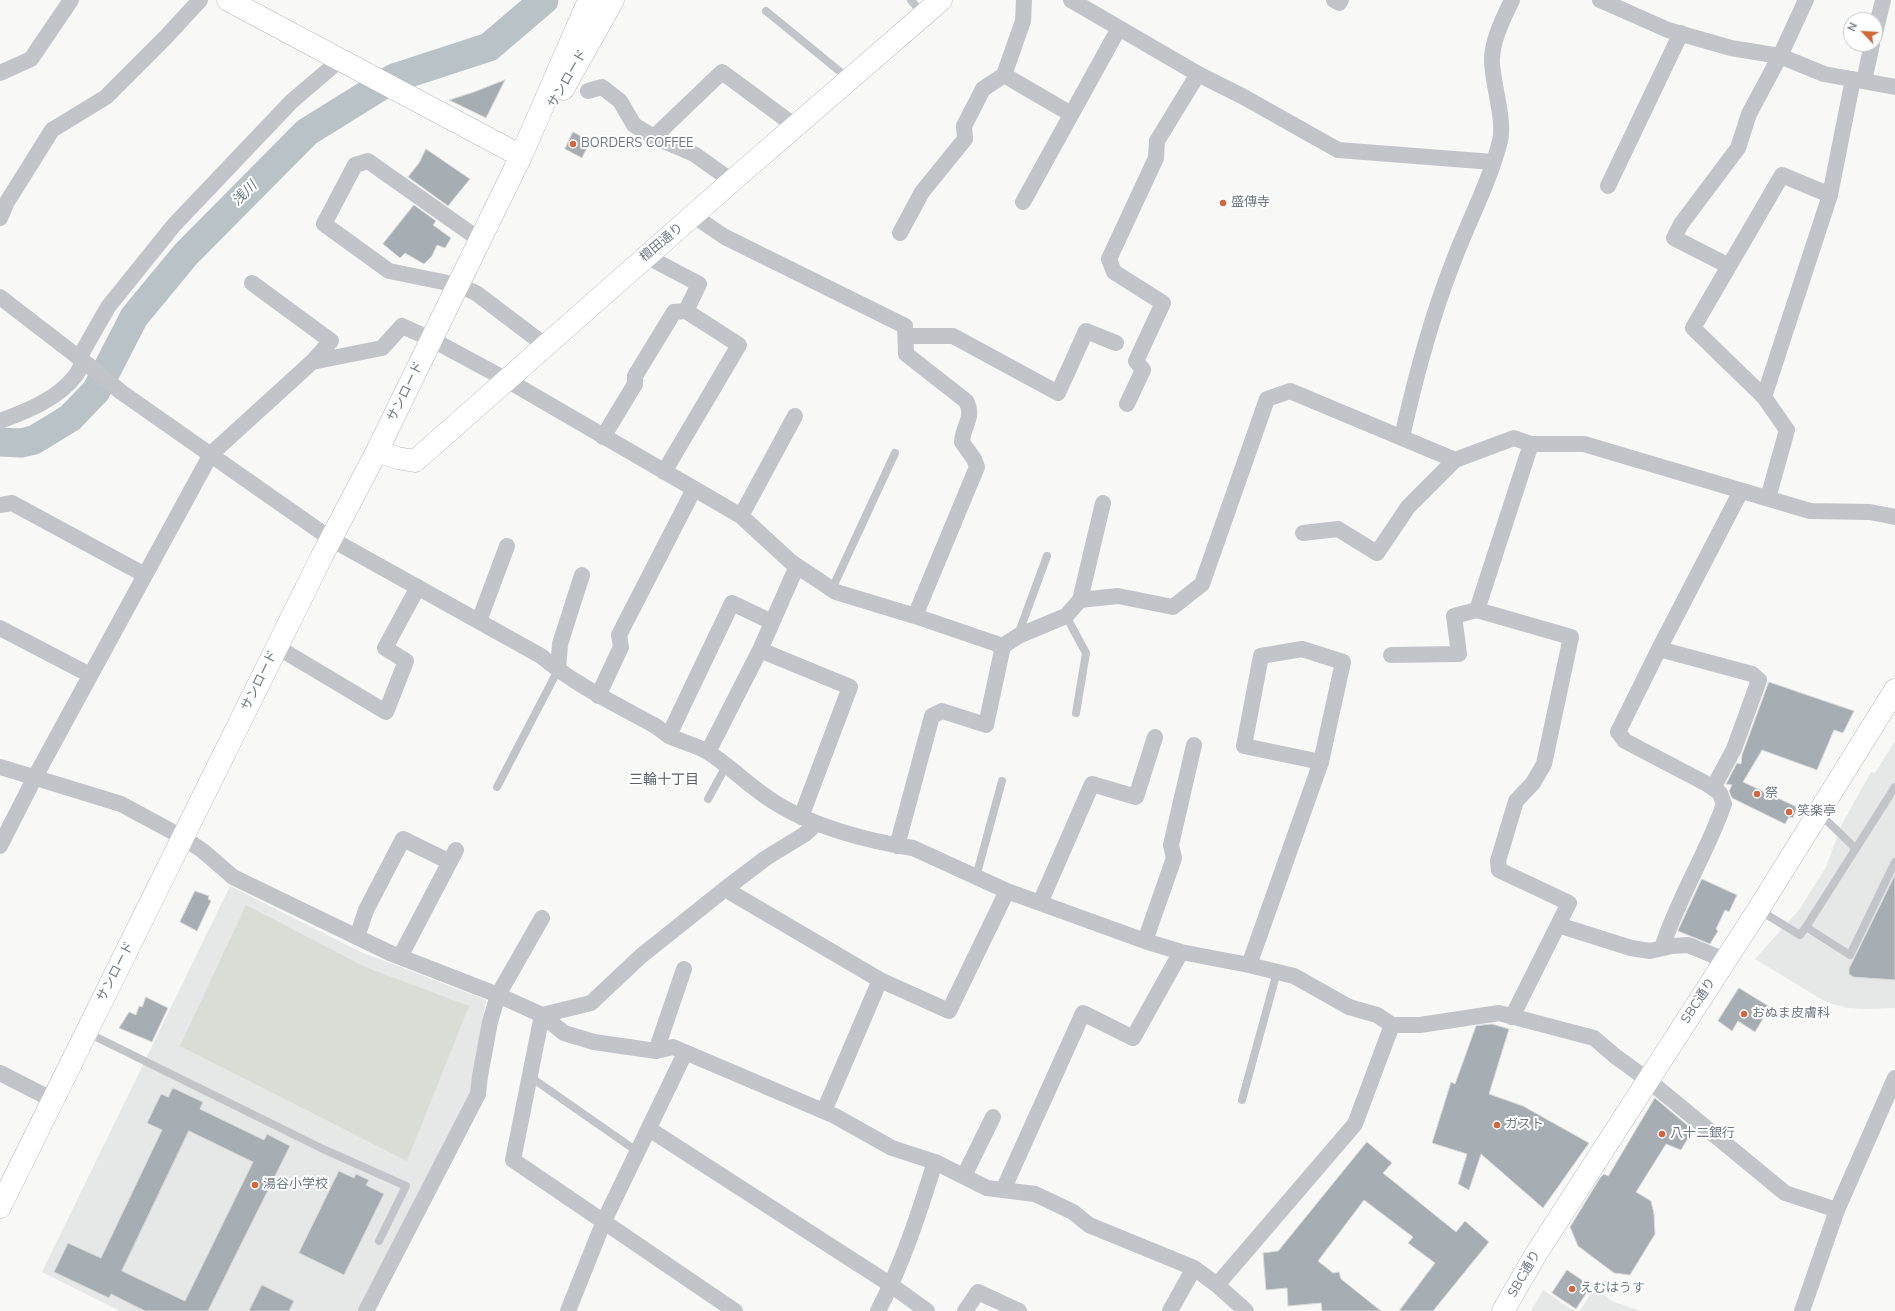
<!DOCTYPE html>
<html>
<head>
<meta charset="utf-8">
<style>
  body { margin:0 }
  #map { position:relative; width:1895px; height:1311px; overflow:hidden; background:#f8f8f7; font-family:"Nunito Sans",sans-serif }
  canvas { display:block }
  .north { position:absolute; left:1843px; top:12px; width:40px; height:40px; box-sizing:border-box; background:#fff; border:1px solid #c4c9ce; border-radius:50%; rotate:295deg; font-size:11px; font-weight:700; line-height:16px; text-align:center; color:#6b7884 }
  .north::after { content:''; display:block; margin:auto; width:14px; height:18px; background:#d1673e; clip-path:polygon(50% 0,100% 100%,50% 72%,0 100%) }
</style>
</head>
<body>
<div id="map">
<canvas width="1895" height="1311"></canvas>
<div class="north">N</div>
</div>
<script>
const c = document.querySelector('canvas').getContext('2d');
c.lineJoin = 'round';
function fill(path, color) { c.fillStyle = color; c.fill(path, 'evenodd'); }
function strokePath(path, color, width, dash) { c.strokeStyle = color; c.lineWidth = width; c.lineCap = dash ? 'butt' : 'round'; c.setLineDash(dash || []); c.stroke(path); }
function drawText(font, color, halo, rows, align = 'center') {
  c.font = font + ' "Nunito Sans","Noto Sans JP",sans-serif'; c.lineWidth = 4; c.setLineDash([]); c.textBaseline = 'middle'; c.strokeStyle = halo; c.fillStyle = color; for (const [text, x, y, turn = 0] of rows) {
    c.save(); c.translate(x, y); c.rotate((+turn || 0) * Math.PI / 180); c.textAlign = isNaN(turn) ? turn : align; if (halo) c.strokeText(text, 0, 0); c.fillText(text, 0, 0); c.restore();
  }
}
fill(new Path2D(`
  M1895 741V1008L1867 1009 1847 1008 1826 1002 1755 959 1799 910 1826 867 1842 824 1871 772 1875 773Z
  M230 886 361 952 486 1000 470 1098 361 1311H120L42 1272Z
  M1594 1288 1614 1302 1641 1311H1580Z
  M1543 1290 1574 1311H1531Z`), '#e6e7e7');
fill(new Path2D(`
  M246 905 365 967 469 1006 407 1161 180 1046Z`), '#d8ddd6');
strokePath(new Path2D(`
  M0 442 21 443 34 440 70 418 96 391 134 317 186 254 307 132 394 78 489 47 544 0`), '#b9c2c7', 29);
const building = new Path2D(`
  M505 80 486 118 449 100 474 92Z
  M573 132 590 141 582 158 565 149Z
  M426 149 470 179 448 206 408 177 419 163Z
  M414 205 436 221 433 225 451 238 445 248 437 245 432 256 424 264 405 253 400 258 383 244Z
  M1769 682 1854 711 1843 733 1834 730 1817 770 1762 750 1743 782 1797 807 1793 818 1789 817 1785 824 1732 798 1729 791 1732 785 1726 784 1737 763 1741 764 1742 755Z
  M1895 875V980L1853 977 1849 974V969Z
  M1702 879 1737 895 1729 912 1725 910 1716 929 1718 931 1710 944 1678 931Z
  M195 891 209 896 208 899 211 901 197 931 180 922Z
  M1739 988 1770 1007 1755 1032 1738 1021 1732 1031 1718 1021Z
  M146 997 168 1008 152 1042 119 1028 129 1012 136 1015 139 1006 142 1007Z
  M1492 1024 1509 1029 1489 1094 1523 1106 1589 1143 1543 1208 1481 1154 1469 1190 1458 1184 1467 1154 1432 1143 1451 1082 1455 1084 1476 1026Z
  M173 1088 203 1102 200 1109 264 1140 267 1134 290 1146 208 1311H145L111 1294 109 1298 54 1272 68 1243 101 1258 162 1130 147 1123 161 1094 168 1097ZM189 1131 253 1162 185 1301 122 1271Z
  M1655 1098 1693 1130 1681 1150 1666 1144 1636 1192 1651 1201 1654 1214 1655 1234 1630 1275 1614 1273 1578 1246 1570 1227 1600 1178 1604 1174 1608 1176Z
  M1367 1142 1392 1163 1383 1173 1456 1232 1465 1221 1489 1242 1433 1311H1399L1435 1263 1408 1243 1413 1237 1364 1200 1318 1261 1333 1273 1339 1272 1341 1279 1381 1311H1322L1321 1303 1288 1306 1287 1288 1266 1290 1263 1253 1278 1251Z
  M339 1171 354 1178 356 1174 369 1180 366 1185 384 1194 344 1275 299 1253Z
  M1567 1270 1591 1286 1576 1309 1552 1293Z
  M262 1285 294 1301 289 1311H249Z`);
fill(building, '#a6adb3');
strokePath(building, '#dadad9', 1);
const secondary = new Path2D(`
  M228 0 521 156
  M563 89 613 0
  M377 451 397 458 415 461 732 181 941 0
  M0 1207 322 556 377 451 521 156 589 0
  M1503 1311 1536 1254 1758 910 1895 690`);
strokePath(secondary, '#b3b8bc', 23);
strokePath(new Path2D(`
  M911 0 923 15
  M766 11 849 79
  M832 589 895 453
  M1066 616 1086 653 1076 713
  M1018 635 1047 556
  M497 787 558 670
  M1895 787 1806 927 1850 955 1895 862
  M708 799 726 766
  M1819 813 1855 848
  M976 877 1002 781
  M1759 910 1800 935 1806 927
  M88 1033 323 1149 406 1186 379 1241
  M529 1076 638 1152
  M1242 1100 1277 972`), '#c1c4c8', 8);
strokePath(new Path2D(`
  M1071 0 1198 74 1242 96 1338 150 1493 162
  M1334 0 1339 3 1341 0
  M1600 0 1668 30 1731 48 1780 56 1824 74 1895 87
  M1875 33 1883 0
  M0 73 31 59 71 0
  M1004 75 1023 21 1024 0
  M1864 81 1872 44
  M588 91 602 87 620 101 634 125 654 137 722 72 795 126
  M654 137 694 154 732 181
  M1608 186 1681 33
  M1023 202 1119 28
  M694 216 725 237 905 326 906 354 966 401C975 418 963 424 962 442L974 459 977 467 915 616
  M0 218 7 202 52 130 106 97 165 38 200 0
  M900 233 922 192 965 139 964 126 983 89 1004 75 1071 114
  M480 240 368 161 355 165 324 224 389 271 458 285 476 293 546 346
  M646 256 699 284 686 311
  M1729 266 1674 238 1681 224 1738 148 1749 114 1780 56 1806 0
  M252 283 331 341 312 362
  M0 297 87 364 121 392 331 539 541 656C574 684 613 703 652 724 658 727 663 732 669 736 682 742 696 745 708 752 730 766 749 786 771 800 810 826 867 841 913 848L1007 891 1145 941 1181 952 1249 965 1294 976 1349 1007 1377 1015 1392 1025H1420L1499 1013 1594 1038 1615 1056 1648 1080 1785 1193 1837 1210
  M907 336H953L1058 393 1086 331 1116 343
  M79 358 108 307 174 225 292 101 340 60
  M1764 397 1830 195
  M1127 404 1143 370 1136 361 1163 303 1114 272 1109 259 1156 158 1157 141 1198 74
  M0 421C27 411 58 399 76 375 79 371 81 365 83 360
  M603 437 635 384V376L674 312 686 311 739 345 664 472
  M1402 437C1415 379 1430 321 1452 265 1467 224 1489 184 1500 141 1505 121 1493 85 1492 63 1491 42 1503 19 1512 0
  M1768 498 1787 430 1764 397 1693 328 1782 175 1830 195 1853 79
  M0 505 12 503 145 575
  M741 516 795 416
  M1303 533 1338 529 1377 553 1408 507 1455 460
  M1080 600 1103 503
  M1477 610 1571 637 1544 764 1533 783 1516 801 1498 861 1499 870 1569 903 1512 1017
  M479 621 507 546
  M0 628 90 675
  M277 647 386 712 406 661 385 648 418 587
  M1659 649 1752 674 1759 680 1734 749 1713 788
  M760 650 850 687 801 817
  M1391 655 1459 654 1454 616 1477 610 1531 444
  M558 670 560 644 582 575
  M598 696 621 647 619 635 694 489
  M669 735 732 603 772 622
  M708 752 760 650 797 566
  M0 767 121 804 184 838 203 851 233 877 390 953 498 995 542 1015 564 1033 594 1042 656 1051 673 1047 835 1116 892 1148 935 1162 987 1188 1035 1194 1073 1212 1089 1225 1194 1268 1217 1285 1246 1311
  M0 846 35 777 211 454 312 362 382 348 402 326 431 339 507 380 741 516 791 562 836 592 915 616 1003 646 1018 636 1066 616 1080 600 1118 596 1173 607 1202 584 1267 399 1290 391 1455 460 1514 438 1531 444H1584L1810 511 1870 512 1895 517
  M897 846 932 716 942 711 986 725 1003 646
  M725 889 880 980 949 1011 1007 891
  M1040 903 1092 784 1136 797 1155 737
  M1558 925 1631 948 1650 951 1672 946 1688 945 1725 960
  M357 937 366 910 403 839 450 862
  M1145 941 1174 858 1171 845 1194 745
  M1662 948C1678 898 1707 853 1724 804L1720 793 1707 784 1625 741 1618 732 1659 649 1741 491
  M400 957 456 850
  M1249 965 1321 762 1343 662 1302 649 1261 656 1244 746 1321 762
  M542 1015 513 1160 735 1311
  M542 1015 591 1003 641 956 725 889 766 858 805 834 816 824
  M656 1051 684 969
  M0 1073 53 1100
  M824 1111 880 980
  M649 1129 891 1285 927 1311
  M964 1176 993 1117
  M1003 1190 1083 1013 1133 1038 1181 952
  M1217 1285 1355 1124 1392 1025
  M366 1311 478 1094 480 1076 490 1022 498 995 542 918
  M568 1311 604 1221 685 1053
  M878 1311C903 1263 919 1213 935 1162
  M965 1311 978 1292 1019 1311
  M1170 1311 1194 1268
  M1802 1311 1837 1210 1895 1078`), '#c1c4c8', 16);
strokePath(secondary, '#fff', 22);
for (const [x, y, r, color] of [
  [573,144,4,"#d1673e"],
  [1223,203,4,"#d1673e"],
  [1757,794,4,"#d1673e"],
  [1789,812,4,"#d1673e"],
  [1744,1014,4,"#d1673e"],
  [1497,1125,4,"#d1673e"],
  [1662,1134,4,"#d1673e"],
  [255,1185,4,"#d1673e"],
  [1572,1289,4,"#d1673e"]
]) { const dot = new Path2D(); dot.arc(x, y, r, 0, 2 * Math.PI); c.fillStyle = color; c.fill(dot); strokePath(dot, '#fff', 1.5); }
drawText('13px', '#6b7884', '#fff', [
  ["サンロード",568,79,-60],
  ["檀田通り",662,243,-40],
  ["サンロード",406,392,-64],
  ["サンロード",260,681,-64],
  ["サンロード",116,972,-63],
  ["SBC通り",1699,1001,-57],
  ["SBC通り",1525,1274,-60]
]);
drawText('13px', '#6b7884', '#fff', [
  ["BORDERS COFFEE",581,144],
  ["盛傳寺",1231,203],
  ["祭",1765,794],
  ["笑楽亭",1797,812],
  ["おぬま皮膚科",1752,1014],
  ["ガスト",1505,1125],
  ["八十二銀行",1670,1134],
  ["湯谷小学校",263,1185],
  ["えむはうす",1580,1289]
], 'left');
drawText('italic 14px', '#67777f', '#fff', [
  ["浅川",245,194,-45]
]);
drawText('14px', '#58616a', '#fff', [
  ["三輪十丁目",664,781]
]);
</script>
</body>
</html>
